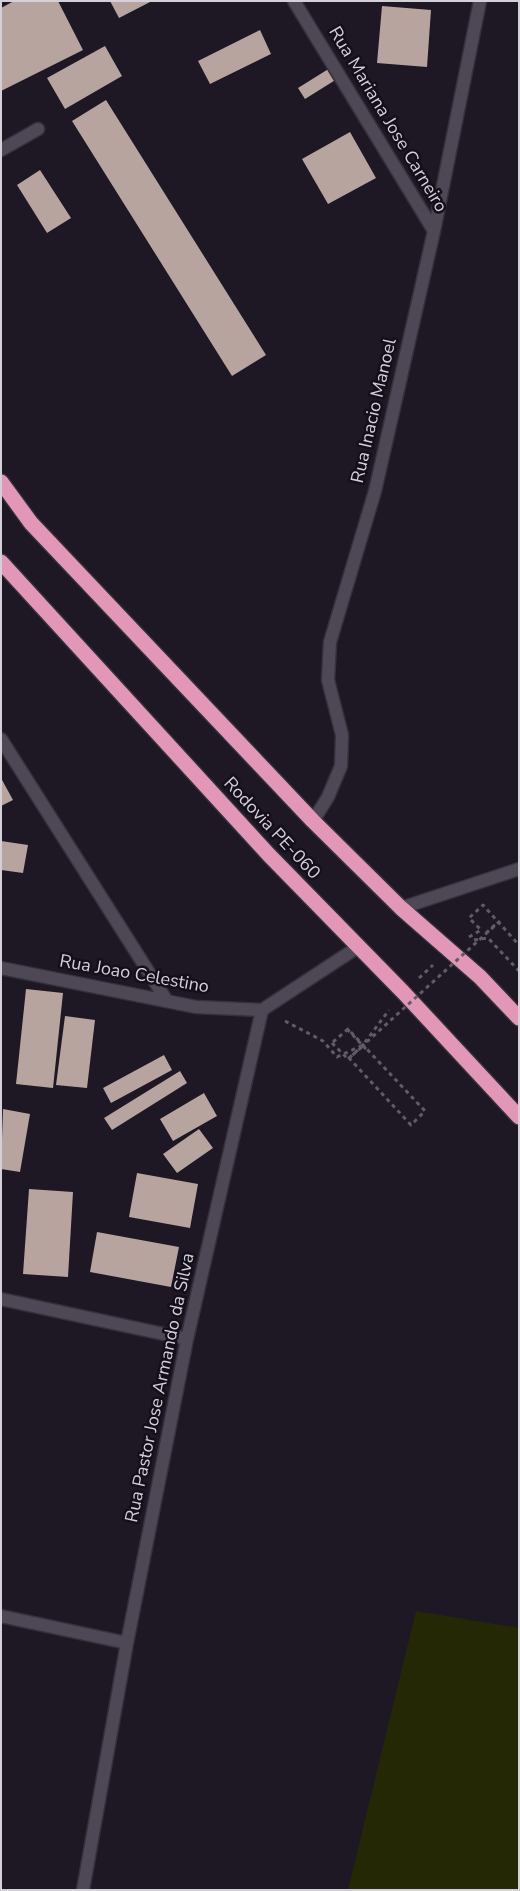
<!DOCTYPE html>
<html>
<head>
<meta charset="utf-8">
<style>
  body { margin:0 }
  #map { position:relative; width:520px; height:1891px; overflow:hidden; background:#1d1824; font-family:"Nunito Sans",sans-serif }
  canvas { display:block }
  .frame { position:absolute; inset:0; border:2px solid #d3d0d8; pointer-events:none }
</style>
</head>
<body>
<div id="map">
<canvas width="520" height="1891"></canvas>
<div class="frame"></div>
</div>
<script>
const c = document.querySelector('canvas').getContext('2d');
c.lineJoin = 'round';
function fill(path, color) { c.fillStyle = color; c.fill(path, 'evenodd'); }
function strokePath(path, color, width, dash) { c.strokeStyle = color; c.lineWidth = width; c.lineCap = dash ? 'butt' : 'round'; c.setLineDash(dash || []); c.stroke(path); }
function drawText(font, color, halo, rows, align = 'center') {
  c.font = font + ' "Nunito Sans",sans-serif'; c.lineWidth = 5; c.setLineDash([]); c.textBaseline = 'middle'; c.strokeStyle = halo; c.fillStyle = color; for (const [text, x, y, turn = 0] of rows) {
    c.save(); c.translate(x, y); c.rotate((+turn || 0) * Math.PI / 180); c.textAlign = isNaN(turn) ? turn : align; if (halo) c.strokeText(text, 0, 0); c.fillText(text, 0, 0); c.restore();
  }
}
fill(new Path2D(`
  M416 1611 519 1628V1890H348Z`), '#252805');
fill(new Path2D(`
  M14 1H58L83 50 1 91V8Z
  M110 1H152L119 18Z
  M382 6 431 10 427 67 377 63Z
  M260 30 271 54 210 84 198 61Z
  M105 46 122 76 65 109 47 78Z
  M330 68 337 79 305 99 298 88Z
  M106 100 266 355 232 376 72 121Z
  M350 132 376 178 328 204 302 159Z
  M40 170 71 218 47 233 17 185Z
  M1 778 13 800 1 806Z
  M1 841 28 845 23 873 1 870Z
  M26 989 63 993 53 1088 16 1084Z
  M65 1016 95 1020 87 1088 56 1085Z
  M164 1055 172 1070 111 1103 103 1088Z
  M180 1071 187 1083 112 1130 104 1118Z
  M204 1093 217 1116 173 1141 160 1119Z
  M3 1109 30 1114 20 1172 1 1169Z
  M199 1129 213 1148 177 1173 163 1154Z
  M137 1173 198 1184 190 1228 129 1217Z
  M29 1189 73 1192 68 1277 23 1274Z
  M97 1232 179 1247 171 1287 90 1272Z`), '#b7a49e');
const lane = new Path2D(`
  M1 150 38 129`);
const street = new Path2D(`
  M294 1 434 231
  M1 739 167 1001
  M313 821 328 797 341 766 342 735 328 680 330 642 375 491 434 231 480 1
  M401 908 519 869
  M1 968 196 1007 262 1010
  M1 1299 187 1339
  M1 1616 127 1643
  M83 1890 127 1643 187 1339 262 1010 358 947`);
const highway = new Path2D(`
  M1 482 31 523 313 821 401 908 480 977 519 1018
  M1 562 269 855 403 992 519 1117`);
strokePath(lane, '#35313a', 15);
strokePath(street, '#35313a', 15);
strokePath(highway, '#35313a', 18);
strokePath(new Path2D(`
  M486 933 498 922
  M469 937 481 930 469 918 483 905 519 945
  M474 940 488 938 519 971
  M419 978 433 965
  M285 1021 323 1041 337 1057 363 1045 389 1010
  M333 1042 348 1029 425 1111 411 1125 349 1058 363 1046`), '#605c66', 3, [4, 4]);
strokePath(lane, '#4e4856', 12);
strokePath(street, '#4e4856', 12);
strokePath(highway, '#e397b6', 15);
strokePath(new Path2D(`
  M347 1029 366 1049
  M332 1043 348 1059 500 921`), '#605c66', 3, [4, 4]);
drawText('18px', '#d3d0d8', '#140f1b', [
  ["Rua Mariana Jose Carneiro",387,120,59],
  ["Rua Inacio Manoel",375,411,-77],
  ["Rodovia PE-060",271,829,47],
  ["Rua Joao Celestino",134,975,10],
  ["Rua Pastor Jose Armando da Silva",161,1388,-78]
]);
</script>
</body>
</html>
